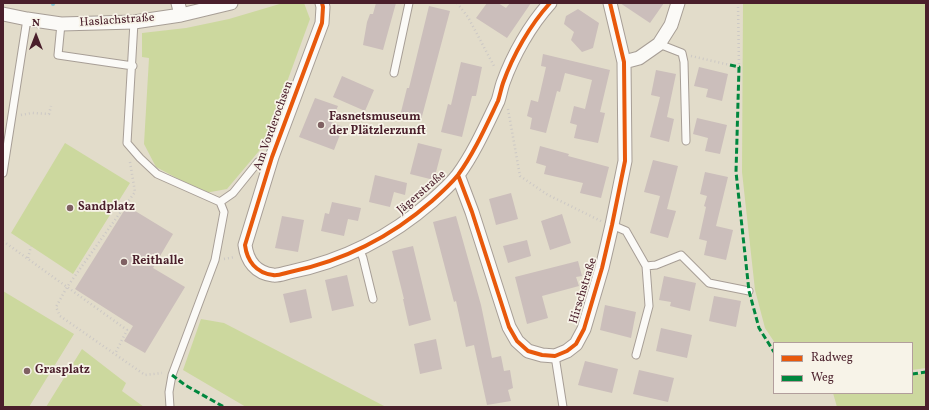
<!DOCTYPE html>
<html>
<head>
<meta charset="utf-8">
<style>
  body { margin:0 }
  #map { position:relative; width:929px; height:410px; overflow:hidden; background:#e2dcca; font-family:Vollkorn,serif }
  canvas { display:block }
  .frame { position:absolute; inset:0; border:4px solid #4a1f2b; pointer-events:none }
  .legend { position:absolute; left:773px; top:342px; width:140px; height:52px; box-sizing:border-box; background:#f7f3e8; border:1px solid #b29e9c; margin:0; padding:5px 7px; list-style:none; font-size:12px; color:#4a1f2b }
  .legend li { display:flex; align-items:center; gap:8px; height:20px }
  .legend b { width:20px; border:1px solid #b29e9c }
  .north { position:absolute; left:16px; top:16px; width:40px; height:40px; -webkit-text-stroke:3px #f7f3e8; paint-order:stroke; rotate:0deg; font-size:11px; font-weight:700; line-height:16px; text-align:center; color:#4a1f2b }
  .north::after { content:''; display:block; margin:auto; width:14px; height:18px; background:#4a1f2b; clip-path:polygon(50% 0,100% 100%,50% 72%,0 100%) }
</style>
</head>
<body>
<div id="map">
<canvas width="929" height="410"></canvas>
<div class="frame"></div>
<ul class="legend">
<li><b style="height:5px;background:#e8590c"></b>Radweg</li>
<li><b style="height:5px;background:#00873e"></b>Weg</li>
</ul>
<div class="north">N</div>
</div>
<script>
const c = document.querySelector('canvas').getContext('2d');
c.lineJoin = 'round';
function fill(path, color) { c.fillStyle = color; c.fill(path, 'evenodd'); }
function strokePath(path, color, width, dash) { c.strokeStyle = color; c.lineWidth = width; c.lineCap = dash ? 'butt' : 'round'; c.setLineDash(dash || []); c.stroke(path); }
function drawText(font, color, halo, rows, align = 'center') {
  c.font = font + ' Vollkorn,serif'; c.lineWidth = 3.5; c.setLineDash([]); c.textBaseline = 'middle'; c.strokeStyle = halo; c.fillStyle = color; for (const [text, x, y, turn = 0] of rows) {
    c.save(); c.translate(x, y); c.rotate((+turn || 0) * Math.PI / 180); c.textAlign = isNaN(turn) ? turn : align; if (halo) c.strokeText(text, 0, 0); c.fillText(text, 0, 0); c.restore();
  }
}
fill(new Path2D(`
  M283 3H304L310 19 264 145 227 189 205 193 156 167 144 144 149 58 142 57V33L186 28 229 19Z
  M743 3H926V368L912 370V343H775L765 328 755 290 742 172Z
  M65 143 130 183 73 274 11 233Z
  M3 291 74 334 29 407H3Z
  M201 319 224 323 386 407H246L183 370Z
  M82 349 126 383 122 391 144 407H46Z
  M926 373V407H837L833 393H912V375Z`), '#ccd89e');
strokePath(new Path2D(`
  M53 4V3`), '#87c9d8', 4);
fill(new Path2D(`
  M376 3H396L383 50 363 45 367 22 370 14H373Z
  M487 3H498L506 8 510 3H531L507 38 476 18Z
  M620 3H664L650 23Z
  M429 6 450 11 421 120 400 116 407 88H409Z
  M578 9 599 23 593 48 582 52 571 40 574 32 564 24 566 16Z
  M543 54 610 70 600 112 605 113 598 143 574 138 577 125 570 123 574 106 585 109 592 80 565 73 560 92 557 91 546 133 530 129 532 118 527 116 531 100 538 102 546 67 541 66Z
  M461 62 482 67 476 96H472L462 137 441 132 448 104 451 105Z
  M699 67 728 74 722 101 706 97 708 89 694 86Z
  M656 70 676 74 667 117 674 119 669 142 650 137 660 97 651 95Z
  M342 76 374 90 365 111 333 97Z
  M315 98 338 106 331 122 343 127 334 150 299 137Z
  M697 118 727 125 720 154 705 151 708 138 693 134Z
  M418 143 442 149 434 180 410 174Z
  M540 146 569 154 568 156 609 167 601 198 580 193 583 183 544 174 546 166 536 163Z
  M653 160 678 166 667 209 676 211 668 238 650 233 660 196 644 192Z
  M705 172 728 177 716 226 733 230 726 260 704 255 707 241 699 239 706 207 704 206 707 196 700 194Z
  M375 175 407 183 405 195 394 192 390 207 369 202Z
  M511 193 518 219 496 225 489 199Z
  M332 202 361 208 358 221 348 219 344 236 321 231 325 213 329 214Z
  M127 206 173 234 153 268 185 287 145 353 124 341 133 326 75 289Z
  M562 214 571 243 550 250 541 221Z
  M282 216 304 220 298 252 275 248Z
  M456 216 481 305 492 358 501 356 504 371 510 370 513 388 508 390 511 401 487 405 474 345 466 347 456 301 454 302 433 222Z
  M527 240 531 256 508 263 503 246Z
  M413 246 431 320 409 326 403 299H404L392 251Z
  M578 261 582 276 576 277 579 286 542 296 548 318 527 324 515 277Z
  M347 275 354 306 332 311 325 280Z
  M664 276 696 283 690 311 670 306 671 302 659 300Z
  M306 289 312 318 290 323 283 294Z
  M714 296 741 301 736 327 709 321Z
  M605 305 636 312 631 338 600 330Z
  M661 328 692 335 687 358 656 351Z
  M436 339 442 369 420 374 414 344Z
  M585 361 618 369 612 393 578 385Z
  M639 370 674 378 668 402 633 394Z`), '#cbbebb');
const lane = new Path2D(`
  M134 22 127 143 140 158 157 174 220 202 233 193 258 162 272 157
  M61 24 58 55 133 66
  M659 44 682 53 684 62 686 141
  M394 73 409 3
  M3 173 27 19
  M612 225 626 231 646 266 649 306 636 355
  M359 248 363 258 373 299
  M646 266 656 265 681 255 709 283 749 291
  M555 356 563 407
  M170 407 169 392 172 375 215 260 224 212 220 202`);
const street = new Path2D(`
  M178 3 181 15
  M322 3 323 7 322 23 272 157 245 245C247 261 256 273 273 275 278 276 285 273 290 272 343 261 392 236 432 201 441 193 450 185 458 175 474 153 486 126 498 101 500 95 501 89 503 83 513 55 530 25 550 3
  M3 14 27 19 61 24 134 22 181 15 231 3
  M624 62 639 58 659 44 671 25 678 3
  M458 175 472 212 509 327 517 341 528 351 542 355 555 356 567 351 576 344 584 329 602 268 612 225 625 161 624 62 610 3`);
strokePath(lane, '#a79e96', 9);
strokePath(street, '#a79e96', 15);
strokePath(new Path2D(`
  M457 3 468 17 495 68
  M738 3 739 67
  M691 56 730 65
  M508 109 520 176 548 195 601 221
  M21 115 32 113 49 114 51 106
  M130 162 135 192 67 287 56 307 60 316 145 375 162 373
  M3 241 127 330 115 354
  M28 258 31 246
  M224 259 235 257`), '#ccc8c5', 2.5, [1, 3]);
strokePath(lane, '#fbfaf7', 7);
strokePath(street, '#fbfaf7', 13);
strokePath(new Path2D(`
  M730 65 739 67 736 172 749 291 759 328 774 352
  M912 374 926 372
  M172 375 185 385 224 407`), '#00873e', 3, [6, 3]);
strokePath(new Path2D(`
  M322 3 323 7 322 23 272 157 245 245C247 261 256 273 273 275 278 276 285 273 290 272 343 261 392 236 432 201 441 193 450 185 458 175 474 153 486 126 498 101 500 95 501 89 503 83 513 55 530 25 550 3
  M458 175 472 212 509 327 517 341 528 351 542 355 555 356 567 351 576 344 584 329 602 268 612 225 625 161 624 62 610 3`), '#e8590c', 4);
for (const [x, y, r, color] of [
  [321,125,4,"#7f6163"],
  [70,208,4,"#7f6163"],
  [124,262,4,"#7f6163"],
  [27,371,4,"#7f6163"]
]) { const dot = new Path2D(); dot.arc(x, y, r, 0, 2 * Math.PI); c.fillStyle = color; c.fill(dot); strokePath(dot, '#f7f3e8', 1.5); }
drawText('12px', '#4a1f2b', '#f7f3e8', [
  ["Haslachstraße",117,21,-4],
  ["Am Vorderochsen",274,126,-70],
  ["Jägerstraße",422,193,-41],
  ["Hirschstraße",584,291,-73]
]);
drawText('bold 12px', '#4a1f2b', '#f7f3e8', [
  ["Fasnetsmuseum",329,118],
  ["der Plätzlerzunft",329,132],
  ["Sandplatz",78,208],
  ["Reithalle",132,262],
  ["Grasplatz",35,371]
], 'left');
</script>
</body>
</html>
